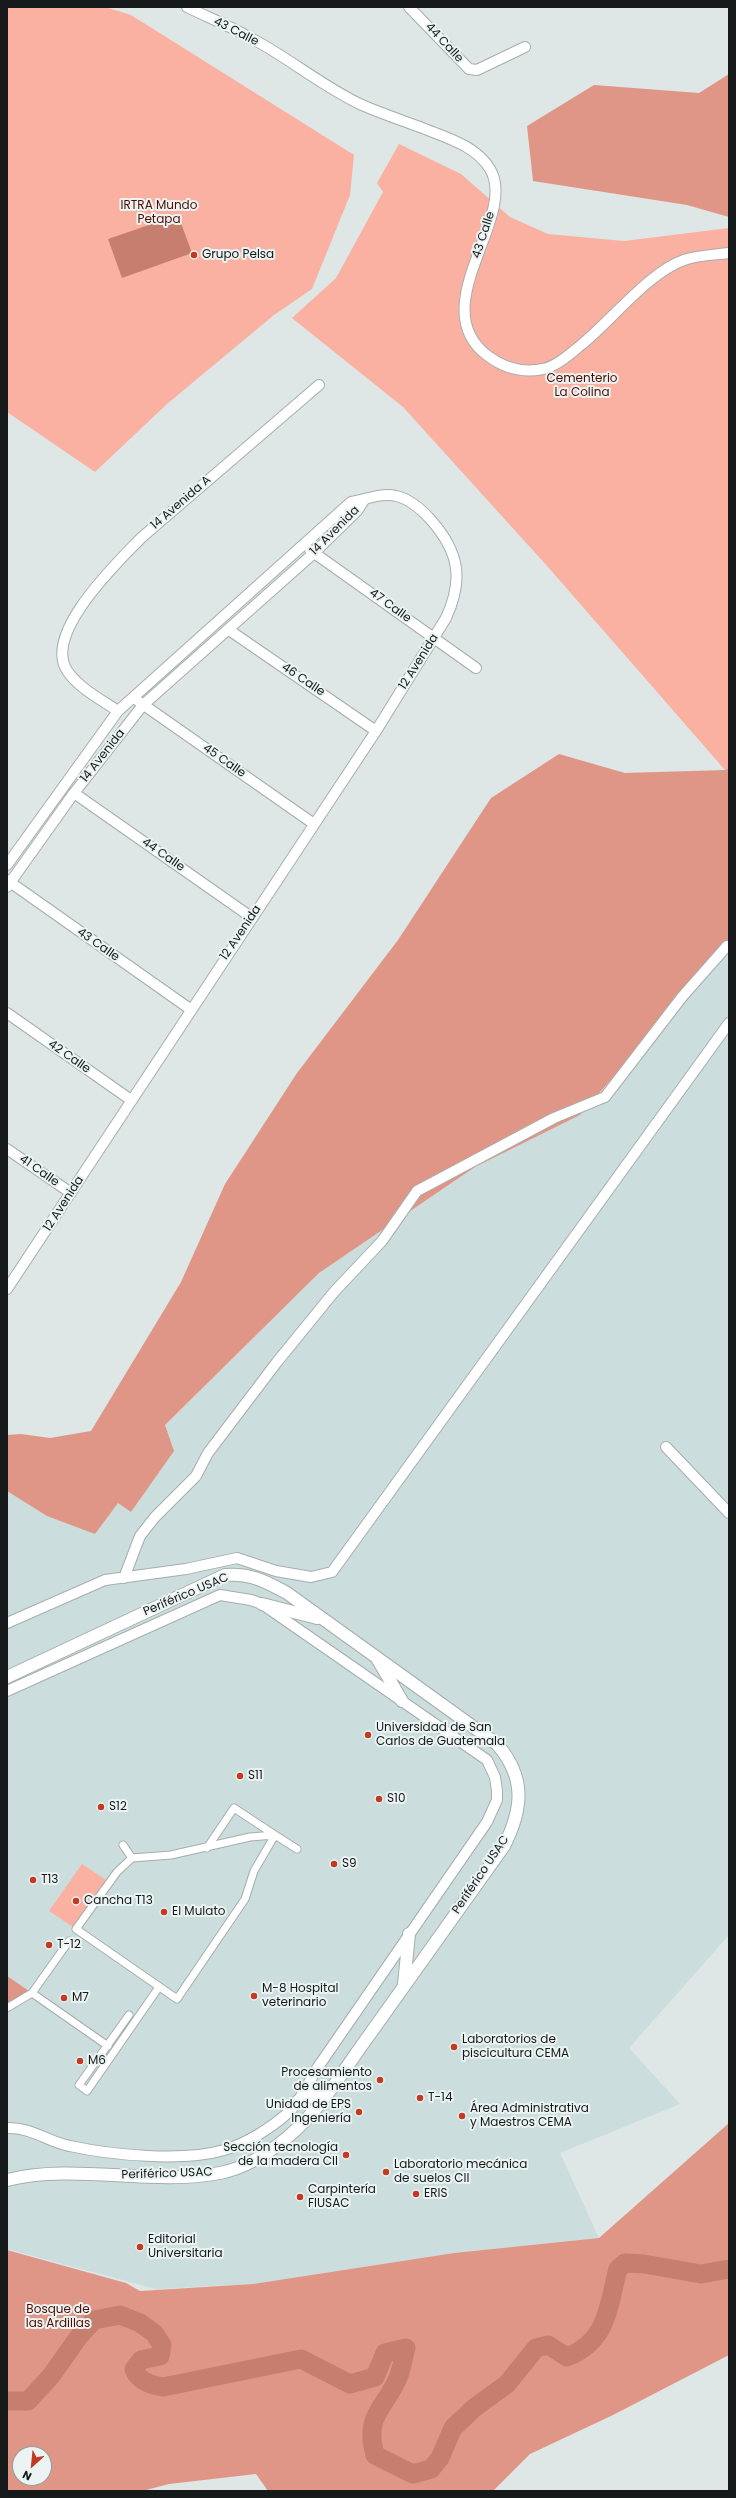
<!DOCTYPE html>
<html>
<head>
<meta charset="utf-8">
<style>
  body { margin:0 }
  #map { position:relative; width:736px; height:2498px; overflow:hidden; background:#dee6e6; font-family:Poppins,sans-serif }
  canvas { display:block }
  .frame { position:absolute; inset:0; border:8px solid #161919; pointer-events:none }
  .north { position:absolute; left:12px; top:2446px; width:40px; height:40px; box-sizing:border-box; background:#ebf4f3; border:1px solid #969c9c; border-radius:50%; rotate:207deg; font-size:11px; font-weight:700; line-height:16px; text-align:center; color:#161919 }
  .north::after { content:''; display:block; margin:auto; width:14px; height:18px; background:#c43921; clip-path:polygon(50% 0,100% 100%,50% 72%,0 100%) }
</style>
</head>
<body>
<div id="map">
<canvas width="736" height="2498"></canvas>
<div class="frame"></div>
<div class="north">N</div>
</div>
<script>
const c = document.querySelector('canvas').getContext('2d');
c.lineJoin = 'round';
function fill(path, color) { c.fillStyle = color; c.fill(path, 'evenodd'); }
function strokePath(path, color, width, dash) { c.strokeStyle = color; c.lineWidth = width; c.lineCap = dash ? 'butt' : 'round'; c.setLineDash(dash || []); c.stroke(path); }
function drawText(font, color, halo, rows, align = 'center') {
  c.font = font + ' Poppins,sans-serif'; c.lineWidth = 4; c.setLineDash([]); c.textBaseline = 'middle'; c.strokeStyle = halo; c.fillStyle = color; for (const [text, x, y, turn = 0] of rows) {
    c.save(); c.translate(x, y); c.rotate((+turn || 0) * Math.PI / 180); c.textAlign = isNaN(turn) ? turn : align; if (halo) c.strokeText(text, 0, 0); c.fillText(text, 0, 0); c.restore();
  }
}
fill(new Path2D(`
  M729 944V1935L629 2048 680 2104 560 2153 599 2238 454 2253 253 2284 156 2289 7 2249V1491L47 1516 118 1503 131 1512 173 1451 165 1425 319 1273 475 1167 580 1115Z`), '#cbdddc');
fill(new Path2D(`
  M7 7H105L131 15 354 155 350 195 312 289 274 315 167 404 95 472 7 412Z
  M399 144 461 174 510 217 548 234 624 241 729 228V768L725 770 548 567 403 407 292 318 336 278 383 192 377 183Z
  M82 1864 109 1882 76 1929 49 1911Z`), '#fbb1a2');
fill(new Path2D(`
  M729 74V217L687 205 533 181 527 126 594 85 699 93Z
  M559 754 625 773 725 770 729 768V944L580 1115 475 1167 319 1273 165 1425 174 1451 131 1512 118 1503 95 1534 47 1516 7 1491V1435L21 1434 50 1438 91 1431 181 1282 225 1184 297 1073 398 940 491 798Z
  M7 1976 32 1993 7 2008Z
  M729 2123V2355L613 2415 530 2454 493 2491H268L256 2474 169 2484 142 2491H7V2250L126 2283 140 2291 253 2284 454 2253 599 2238ZM20 2454H44V2478H20Z`), '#e09686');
fill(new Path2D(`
  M178 215 192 253 122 278 108 239Z`), '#c67e6f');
strokePath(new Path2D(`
  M7 2401H28L51 2376 80 2335 94 2320 120 2315 140 2323 154 2333 162 2345 160 2356 141 2360 134 2369C138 2381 151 2385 163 2387L301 2359 350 2384 375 2377 385 2353 406 2348C403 2358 402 2369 398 2378 384 2410 364 2415 375 2455L413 2474 431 2469 440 2458 453 2428 474 2408 507 2384 536 2348 548 2345 567 2357C608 2341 608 2307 618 2269L625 2263 644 2264 701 2274 729 2269`), '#c67e6f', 19);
const pedestrian = new Path2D(`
  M123 1845 132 1858
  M207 1848 234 1808 275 1835 254 1871 245 1899 177 1999 76 1929 117 1872 132 1858 171 1855 250 1837 275 1835 297 1849
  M32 1993 108 2046
  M7 2008 32 1993 69 1941
  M129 2015 79 2085 87 2091 159 1987`);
const minor = new Path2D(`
  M187 7C207 17 228 25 247 36 287 56 321 86 362 105 380 113 401 120 420 127 444 137 476 145 490 169 519 217 422 307 488 356 504 368 523 373 543 369 557 366 570 354 581 345 611 321 649 272 684 260 698 255 714 255 729 253
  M409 7 469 69 477 70 525 47
  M310 550 476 668
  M229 630 376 731
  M138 701 314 824
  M118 711C102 700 80 689 68 672 41 635 117 563 141 538L319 385
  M74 793 251 917
  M7 865 118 711 351 502C366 500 381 492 396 496 410 499 422 510 431 520 459 552 464 579 446 618L376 731 7 1289
  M7 880 190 1009
  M7 887 74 793 143 705 314 553 357 511 364 500
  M7 1013 131 1100
  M7 1149 71 1193
  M666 1447 729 1513
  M124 1578 140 1536 155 1517 196 1476 208 1453 277 1362 334 1292 382 1241 417 1191 554 1118 605 1097 682 997 727 946 729 948
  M7 1623 105 1580 186 1569 237 1558 276 1571 311 1577 332 1572 729 1023
  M7 1691 220 1595 251 1600 262 1604 487 1760 495 1777 497 1791V1800L487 1822 318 2067C309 2081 301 2101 289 2112 271 2128 246 2144 224 2150 183 2162 111 2155 70 2146 48 2142 31 2127 7 2128`);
const tertiary = new Path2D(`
  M262 1604 317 1618
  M378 1660 402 1701
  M7 1677 225 1575C250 1573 265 1581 287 1593L497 1744C526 1778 523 1808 504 1846 459 1909 415 1971 370 2034 345 2068 321 2109 289 2136 269 2153 245 2168 220 2173 150 2186 74 2163 7 2180
  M404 1984 409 1934
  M298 2101 318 2094 328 2088`);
strokePath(pedestrian, '#a5aead', 9);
strokePath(minor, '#a5aead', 12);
strokePath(tertiary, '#a5aead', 14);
strokePath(pedestrian, '#fff', 7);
strokePath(minor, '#fff', 10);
strokePath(tertiary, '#fff', 12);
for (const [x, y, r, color] of [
  [194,255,4,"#c43921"],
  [368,1735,4,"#c43921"],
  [240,1776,4,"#c43921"],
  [379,1799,4,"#c43921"],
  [101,1807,4,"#c43921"],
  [334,1864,4,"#c43921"],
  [33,1880,4,"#c43921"],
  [76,1901,4,"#c43921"],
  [164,1912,4,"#c43921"],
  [49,1945,4,"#c43921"],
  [254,1996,4,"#c43921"],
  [64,1998,4,"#c43921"],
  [454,2047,4,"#c43921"],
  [80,2061,4,"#c43921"],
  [380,2080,4,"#c43921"],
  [420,2098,4,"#c43921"],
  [359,2112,4,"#c43921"],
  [462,2116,4,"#c43921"],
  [346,2155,4,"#c43921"],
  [386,2172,4,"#c43921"],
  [416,2194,4,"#c43921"],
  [300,2197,4,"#c43921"],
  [140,2247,4,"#c43921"]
]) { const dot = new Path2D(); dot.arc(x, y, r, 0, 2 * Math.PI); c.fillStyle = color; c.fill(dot); strokePath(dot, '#ebf4f3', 1.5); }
drawText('12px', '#161919', '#ebf4f3', [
  ["43 Calle",236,32,27],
  ["44 Calle",444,43,47],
  ["43 Calle",484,235,-72],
  ["14 Avenida A",181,503,-41],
  ["14 Avenida",335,531,-45],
  ["47 Calle",390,606,36],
  ["12 Avenida",419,662,-58],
  ["46 Calle",303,680,34],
  ["14 Avenida",103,756,-52],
  ["45 Calle",224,761,35],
  ["44 Calle",163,855,35],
  ["12 Avenida",241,933,-56],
  ["43 Calle",98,945,35],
  ["42 Calle",69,1057,35],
  ["41 Calle",39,1171,35],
  ["12 Avenida",64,1204,-57],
  ["Periférico USAC",186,1595,-23],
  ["Periférico USAC",481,1875,-56],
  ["Periférico USAC",167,2174,-2]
]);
drawText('12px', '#4f0d03', '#ebf4f3', [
  ["IRTRA Mundo",159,206],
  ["Petapa",159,220],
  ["Cementerio",582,379],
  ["La Colina",582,393],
  ["Bosque de",58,2310],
  ["las Ardillas",58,2324]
]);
drawText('12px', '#161919', '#ebf4f3', [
  ["Grupo Pelsa",202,255],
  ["Universidad de San",376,1728],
  ["Carlos de Guatemala",376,1742],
  ["S11",248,1776],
  ["S10",387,1799],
  ["S12",109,1807],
  ["S9",342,1864],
  ["T13",41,1880],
  ["Cancha T13",84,1901],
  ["El Mulato",172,1912],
  ["T-12",57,1945],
  ["M-8 Hospital",262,1989],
  ["veterinario",262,2003],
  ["M7",72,1998],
  ["Laboratorios de",462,2040],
  ["piscicultura CEMA",462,2054],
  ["M6",88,2061],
  ["Procesamiento",372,2073,"right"],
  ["de alimentos",372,2087,"right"],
  ["T-14",428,2098],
  ["Unidad de EPS",351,2105,"right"],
  ["Ingeniería",351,2119,"right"],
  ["Área Administrativa",470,2109],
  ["y Maestros CEMA",470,2123],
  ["Sección tecnología",338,2148,"right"],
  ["de la madera CII",338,2162,"right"],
  ["Laboratorio mecánica",394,2165],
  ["de suelos CII",394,2179],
  ["Carpintería",308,2190],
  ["FIUSAC",308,2204],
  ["ERIS",424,2194],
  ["Editorial",148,2240],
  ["Universitaria",148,2254]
], 'left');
</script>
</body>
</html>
